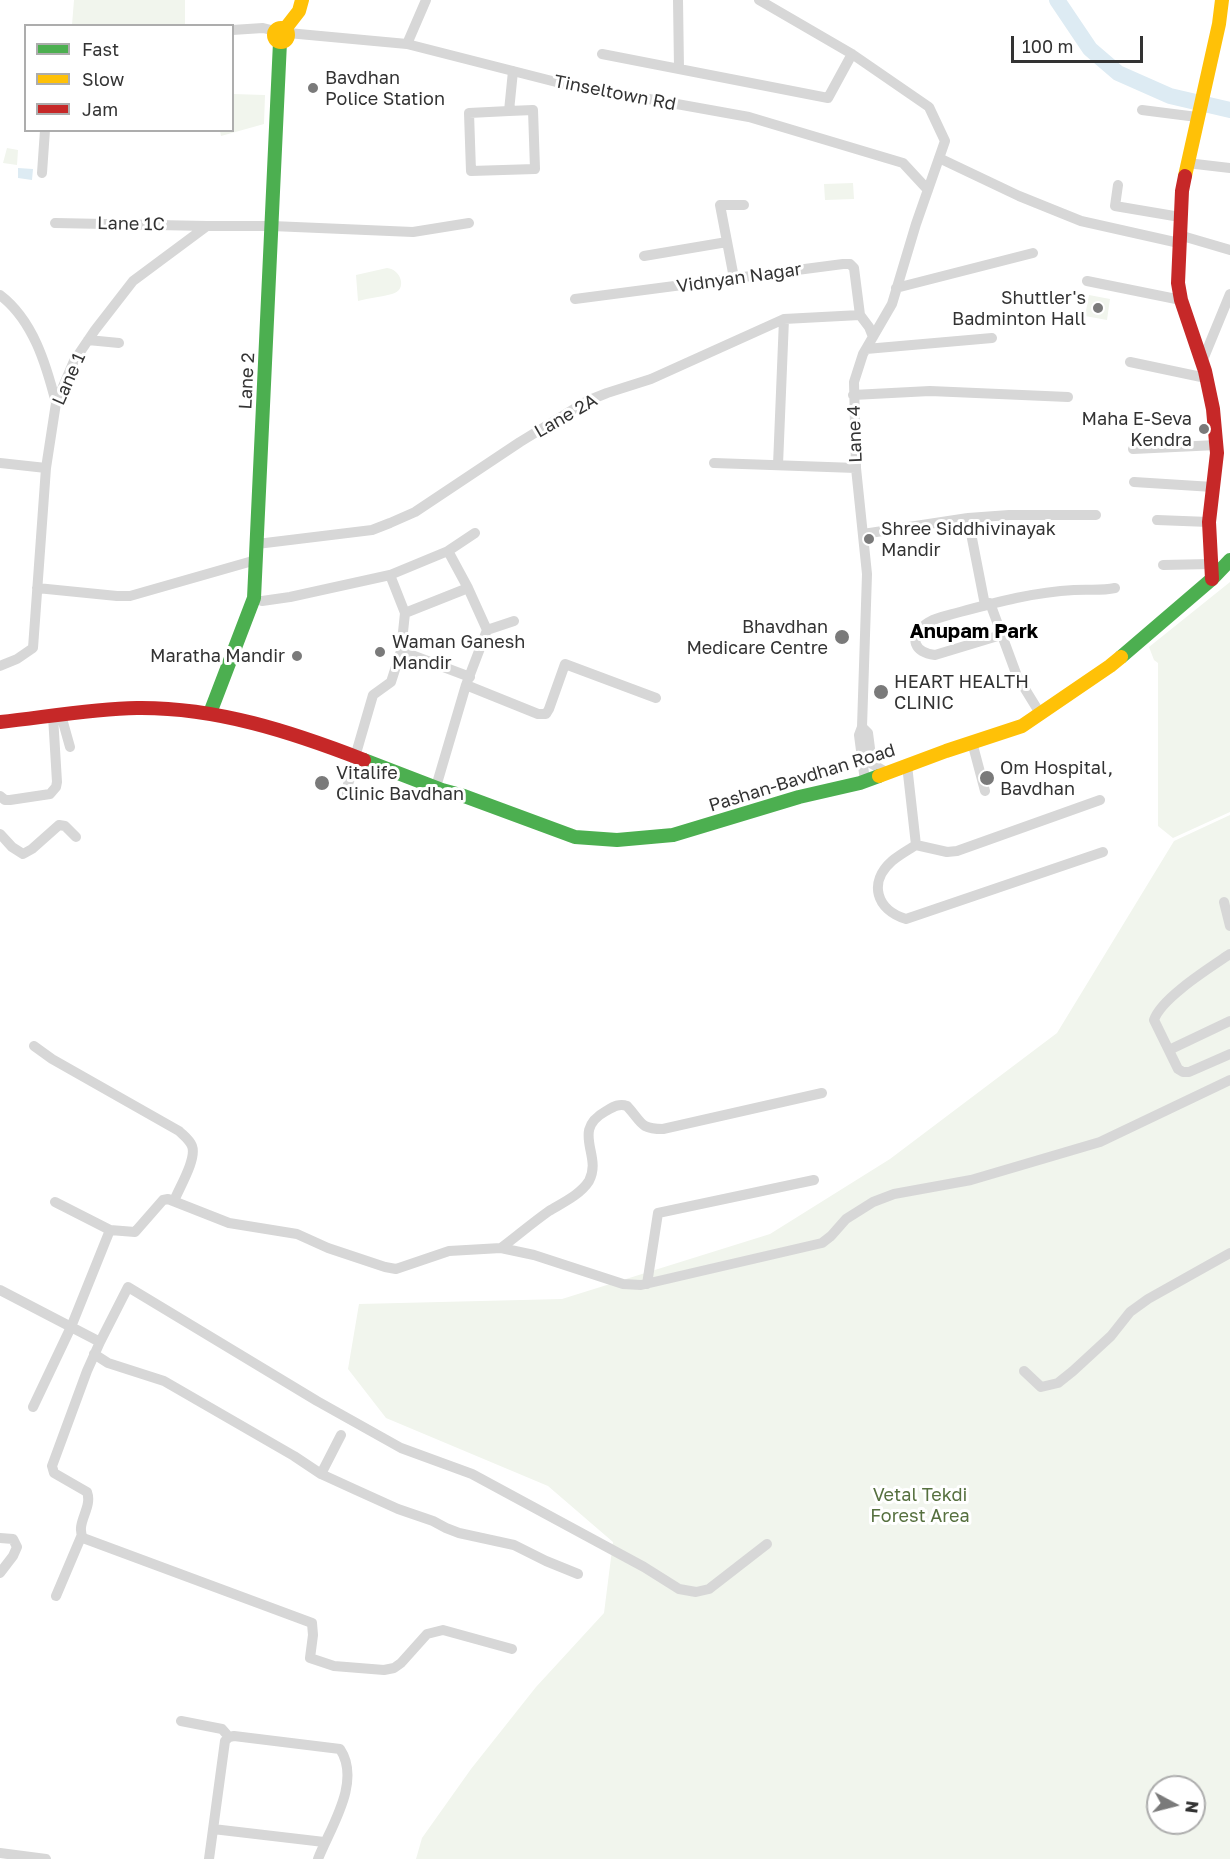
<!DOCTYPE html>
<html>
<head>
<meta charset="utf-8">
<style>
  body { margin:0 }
  #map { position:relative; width:1230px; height:1859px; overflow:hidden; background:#fff; font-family:"Golos Text",sans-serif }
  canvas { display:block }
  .legend { position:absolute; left:24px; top:24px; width:210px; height:108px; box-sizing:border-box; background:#fff; border:2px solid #adadad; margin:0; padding:8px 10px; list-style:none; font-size:18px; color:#333 }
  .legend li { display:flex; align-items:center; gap:12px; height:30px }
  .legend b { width:30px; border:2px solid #adadad }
  .north { position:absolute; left:1146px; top:1775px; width:60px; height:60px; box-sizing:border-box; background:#fff; border:2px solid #adadad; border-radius:50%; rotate:97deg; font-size:16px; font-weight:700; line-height:24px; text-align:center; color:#333 }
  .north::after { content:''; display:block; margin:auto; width:21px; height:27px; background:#7a7a7a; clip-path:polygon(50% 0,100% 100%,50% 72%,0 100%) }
  .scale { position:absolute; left:1011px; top:36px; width:132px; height:27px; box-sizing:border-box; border:3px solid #333; border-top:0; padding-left:8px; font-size:18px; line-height:21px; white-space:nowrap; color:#333; -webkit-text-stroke:4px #fff; paint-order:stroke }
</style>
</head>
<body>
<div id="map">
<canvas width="1230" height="1859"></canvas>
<ul class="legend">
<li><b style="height:8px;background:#4caf50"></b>Fast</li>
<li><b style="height:8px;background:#ffc107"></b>Slow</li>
<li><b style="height:8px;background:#c62828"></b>Jam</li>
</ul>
<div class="north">N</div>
<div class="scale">100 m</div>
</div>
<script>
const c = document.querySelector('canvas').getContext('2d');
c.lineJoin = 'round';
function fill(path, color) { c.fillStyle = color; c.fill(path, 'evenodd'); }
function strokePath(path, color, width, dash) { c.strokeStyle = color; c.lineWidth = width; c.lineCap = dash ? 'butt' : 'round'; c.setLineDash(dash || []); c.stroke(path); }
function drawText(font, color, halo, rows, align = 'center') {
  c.font = font + ' "Golos Text",sans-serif'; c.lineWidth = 6; c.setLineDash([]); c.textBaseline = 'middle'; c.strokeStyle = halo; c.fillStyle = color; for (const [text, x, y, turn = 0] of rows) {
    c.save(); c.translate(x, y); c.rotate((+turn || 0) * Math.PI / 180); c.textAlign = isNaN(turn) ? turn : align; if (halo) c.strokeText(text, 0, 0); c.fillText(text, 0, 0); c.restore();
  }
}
fill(new Path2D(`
  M74 0H185V25H72Z
  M233 94 265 95 264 124 221 136 220 131 232 130Z
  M7 148 18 150 17 165 3 163Z
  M853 183 854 199 825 200 824 184Z
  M387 268C401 269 408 290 392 294 381 297 369 298 358 301L356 275Z
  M1089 295 1110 299 1107 320 1085 316Z
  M1230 582V812L1173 838 1158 826V663L1154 660 1149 647Z
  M1230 815V1859H416L422 1838 471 1769 536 1687 604 1613 613 1542 548 1486 386 1418 348 1369 359 1304 562 1299 770 1234 890 1159 1057 1033 1174 841ZM1158 1787H1194V1823H1158Z`), '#f1f5ed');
fill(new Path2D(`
  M18 168 33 169 32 180 18 178Z`), '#ddebf3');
strokePath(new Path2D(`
  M1057 0 1090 49 1118 73 1170 96 1230 110`), '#ddebf3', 16);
strokePath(new Path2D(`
  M678 0 679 68
  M759 0 852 54 929 107 945 141 916 224 892 304 863 354 854 382 856 468 867 574 862 727 859 735 865 781
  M232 30 263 28 275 31
  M288 33 407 44 560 83 749 117 903 163 928 190
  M407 44 426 0
  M602 54 828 98 852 54
  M1142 110 1197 117
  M509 111 469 113 471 171 535 169 533 110 509 111 513 71
  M939 158 1019 196 1081 221 1179 243
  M1187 163 1230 168
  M42 173 45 130
  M1118 185 1115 206 1180 217
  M55 223 207 226
  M1179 235 1230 250
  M644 256 727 242
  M734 278 720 205H744
  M1087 281 1181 300
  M896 288 1033 253
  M0 295C33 320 46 364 56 403
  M575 299 843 264H850L854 268 860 315 869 327 873 337
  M88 340 119 343
  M866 349 992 338
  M1130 362 1206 378
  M1202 362 1230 294
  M853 395 930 391 1068 397
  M1133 449 1217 445
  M0 463 46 468
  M714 463 856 468
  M778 465 784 319
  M1134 482 1213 487
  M968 518 985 605
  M1157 520 1209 522
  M863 534 968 518 1009 515H1096
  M257 544 372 530 390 523 415 512 520 442 587 401 607 393 651 379 784 319 860 315
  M1163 565 1211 564
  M37 588 117 596H130L256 560
  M262 601 290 597 390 575 448 551 475 533
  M990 603 1017 676 1041 715
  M405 613 468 588
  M487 630 514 621
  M1001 635 935 655C927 654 919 652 916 644 913 634 921 627 929 622 938 617 950 615 960 612 997 602 1035 592 1074 590 1088 589 1101 591 1115 588
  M401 651 470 677
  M0 666 17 659 33 648 46 468 56 403 74 361 95 330 133 281 207 226H272L413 232 469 223
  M466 685 538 714H546L549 709 565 664 656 698
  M61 715 70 747
  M862 727 868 733 872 764 888 773
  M972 742 985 791
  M357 750 373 695 391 682 401 651 405 613 390 575
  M907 765 916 845
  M438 780 466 685 487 630 468 588 448 551
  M0 796 5 800H10L50 794 56 787 57 782 53 716
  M344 796 357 758
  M1100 800 957 851 947 852 916 845C908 850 899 855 892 861 868 882 876 910 906 919L1103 852
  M0 834 12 847 23 854 32 849 59 825 65 826 76 837
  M1224 902 1230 926
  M1230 954C1211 967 1161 998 1154 1020L1178 1069 1183 1072H1189L1230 1054
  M34 1046 52 1059 179 1131C184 1136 189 1139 192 1146 197 1159 179 1188 174 1201
  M1169 1050 1230 1021
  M110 1230 135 1232 163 1200 168 1199 229 1223 297 1234 328 1248 385 1267 396 1269 449 1251 501 1248 534 1255 623 1284 641 1285 822 1243 831 1236 846 1219 873 1202 894 1194 971 1180 1100 1142 1230 1080
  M501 1248C517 1236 532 1223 549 1211 562 1203 580 1195 589 1181 603 1155 570 1131 606 1111 613 1107 619 1103 627 1106 642 1122 639 1129 663 1129L822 1093
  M647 1284 658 1213 814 1180
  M0 1290 100 1342 87 1371 52 1466 54 1473 87 1492C93 1508 75 1523 83 1538L312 1623 313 1635 310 1658 334 1666 384 1670 394 1668 401 1663 427 1634 443 1630 512 1649
  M100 1342 128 1287 317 1401 401 1448 472 1474 644 1567 679 1589 696 1592 709 1589 767 1544
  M94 1354 108 1363 164 1381 294 1456 321 1474 356 1490 398 1509 433 1521 446 1528 459 1533 514 1545 546 1561 578 1574
  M1024 1371 1041 1387 1058 1383 1073 1371 1111 1336 1130 1312 1148 1299 1230 1253
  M33 1407 71 1327 110 1230 55 1202
  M321 1474 341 1435
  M0 1538 13 1539 17 1547 13 1556 0 1573
  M56 1596 81 1537
  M181 1721 222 1729 229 1737
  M229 1737 234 1736 340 1749C362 1782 330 1828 318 1859
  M213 1829 324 1842
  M0 1853 46 1859
  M209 1859 225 1741 229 1737`), '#d7d7d7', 10);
strokePath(new Path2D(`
  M1121 657 1212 579 1230 560
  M210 713 254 598 280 42
  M364 760 442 790 464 796 575 837 617 840 673 835 799 797 860 783 879 776`), '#4caf50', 14);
strokePath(new Path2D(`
  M274 35a7 7 0 1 1 14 0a7 7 0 1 1-14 0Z
  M285 29 299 11 302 0
  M1185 176 1219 24 1222 0
  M879 776 946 751 1022 726 1110 666 1121 657`), '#ffc107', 14);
strokePath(new Path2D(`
  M1185 176 1182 191 1178 283 1181 300 1205 371 1213 409 1217 453 1209 522 1212 579
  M0 722C46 717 91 709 137 708 216 707 292 732 364 760`), '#c62828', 14);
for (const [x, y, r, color] of [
  [313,88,6,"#7a7a7a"],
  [1098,308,6,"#7a7a7a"],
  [1204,429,6,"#7a7a7a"],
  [869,539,6,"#7a7a7a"],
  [842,637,8,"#7a7a7a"],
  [380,652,6,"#7a7a7a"],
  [297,656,6,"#7a7a7a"],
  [881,692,8,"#7a7a7a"],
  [987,778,8,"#7a7a7a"],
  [322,783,8,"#7a7a7a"]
]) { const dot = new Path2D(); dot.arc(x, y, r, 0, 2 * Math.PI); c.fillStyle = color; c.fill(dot); strokePath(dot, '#fff', 2); }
drawText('18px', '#333', '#fff', [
  ["Bavdhan",325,78],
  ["Police Station",325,99],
  ["Shuttler's",1086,298,"right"],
  ["Badminton Hall",1086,319,"right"],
  ["Maha E-Seva",1192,419,"right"],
  ["Kendra",1192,440,"right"],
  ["Shree Siddhivinayak",881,529],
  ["Mandir",881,550],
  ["Bhavdhan",828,627,"right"],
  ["Medicare Centre",828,648,"right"],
  ["Waman Ganesh",392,642],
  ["Mandir",392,663],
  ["Maratha Mandir",285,656,"right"],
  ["HEART HEALTH",894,682],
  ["CLINIC",894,703],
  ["Om Hospital,",1000,768],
  ["Bavdhan",1000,789],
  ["Vitalife",336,773],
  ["Clinic Bavdhan",336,794]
], 'left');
drawText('18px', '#333', '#fff', [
  ["Tinseltown Rd",615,93,11],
  ["Lane 1C",131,224,1],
  ["Vidnyan Nagar",739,278,-8],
  ["Lane 1",69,379,-66],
  ["Lane 2",247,381,-87],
  ["Lane 2A",566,416,-30],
  ["Lane 4",855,434,-92],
  ["Pashan-Bavdhan Road",802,778,-17]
]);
drawText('18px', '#56703f', '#fff', [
  ["Vetal Tekdi",920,1495],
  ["Forest Area",920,1516]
]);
drawText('bold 20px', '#000', '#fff', [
  ["Anupam Park",974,632]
]);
</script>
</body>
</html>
